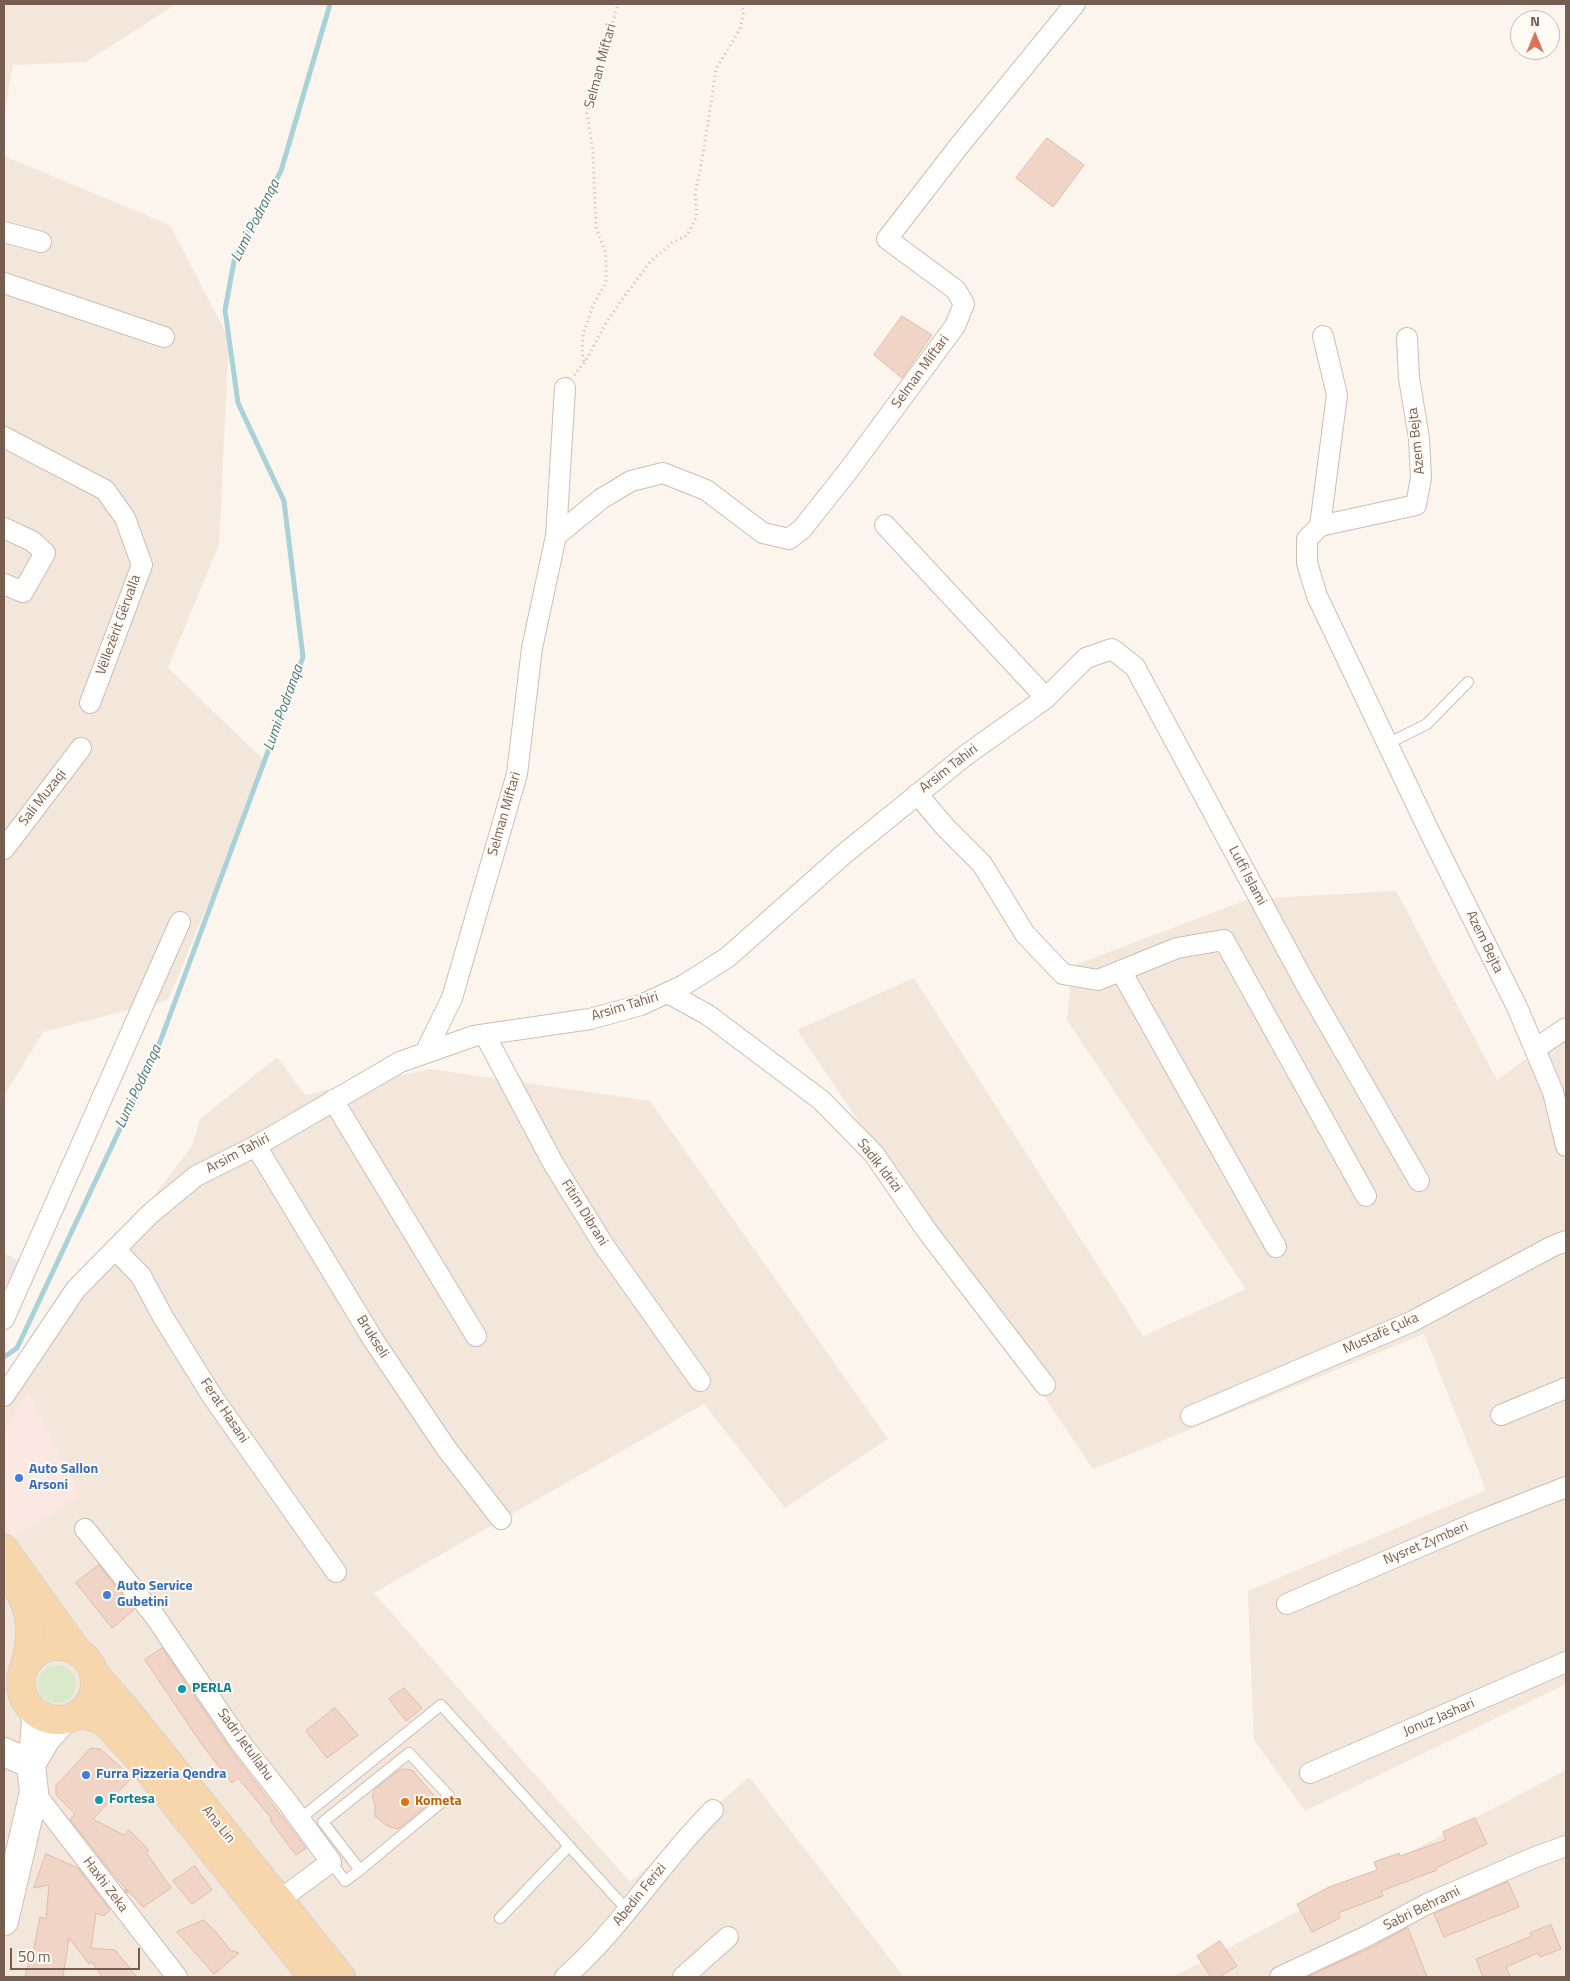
<!DOCTYPE html>
<html>
<head>
<meta charset="utf-8">
<style>
  body { margin:0 }
  #map { position:relative; width:1570px; height:1981px; overflow:hidden; background:#fcf5ed; font-family:"Titillium Web",sans-serif }
  canvas { display:block }
  .frame { position:absolute; inset:0; border:5px solid #775c50; pointer-events:none }
  .north { position:absolute; left:1510px; top:10px; width:50px; height:50px; box-sizing:border-box; background:#fefaf4; border:1px solid #c8bbb2; border-radius:50%; rotate:0deg; font-size:14px; font-weight:700; line-height:20px; text-align:center; color:#775c50 }
  .north::after { content:''; display:block; margin:auto; width:18px; height:22px; background:#de715a; clip-path:polygon(50% 0,100% 100%,50% 72%,0 100%) }
  .scale { position:absolute; left:10px; top:1948px; width:130px; height:22px; box-sizing:border-box; border:2px solid #775c50; border-top:0; padding-left:6px; font-size:15px; line-height:18px; white-space:nowrap; color:#775c50; -webkit-text-stroke:4px #fefaf4; paint-order:stroke }
</style>
</head>
<body>
<div id="map">
<canvas width="1570" height="1981"></canvas>
<div class="frame"></div>
<div class="north">N</div>
<div class="scale">50 m</div>
</div>
<script>
const c = document.querySelector('canvas').getContext('2d');
c.lineJoin = 'round';
function fill(path, color) { c.fillStyle = color; c.fill(path, 'evenodd'); }
function strokePath(path, color, width, dash) { c.strokeStyle = color; c.lineWidth = width; c.lineCap = dash ? 'butt' : 'round'; c.setLineDash(dash || []); c.stroke(path); }
function drawText(font, color, halo, rows, align = 'center') {
  c.font = font + ' "Titillium Web",sans-serif'; c.lineWidth = 4; c.setLineDash([]); c.textBaseline = 'middle'; c.strokeStyle = halo; c.fillStyle = color; for (const [text, x, y, turn = 0] of rows) {
    c.save(); c.translate(x, y); c.rotate((+turn || 0) * Math.PI / 180); c.textAlign = isNaN(turn) ? turn : align; if (halo) c.strokeText(text, 0, 0); c.fillText(text, 0, 0); c.restore();
  }
}
fill(new Path2D(`
  M4 4H176L86 62 13 65 4 116Z
  M4 156 170 225 229 339 219 545 168 668 267 763 168 1000 43 1032 4 1096Z
  M1396 891 1497 1080 1566 1031V1684L1305 1811 1254 1740 1248 1591 1486 1490 1424 1334 1093 1469 797 1030 914 978 1143 1336 1246 1289 1067 1020 1072 966 1249 899Z
  M277 1057 305 1095 430 1069 650 1101 888 1439 785 1508 704 1404 374 1593 630 1882 749 1777 904 1977H4V1392L192 1146 200 1119Z
  M1566 1770V1977H1173Z`), '#f3e7db');
fill(new Path2D(`
  M28 1391 80 1495 14 1538 4 1522V1431Z`), '#fbe8e2');
fill(new Path2D(`
  M4 1253 19 1261 4 1291Z`), '#ece6e2');
fill(new Path2D(`
  M38 1684a19 19 0 1 1 38 0a19 19 0 1 1-38 0Z`), '#d9eacb');
strokePath(new Path2D(`
  M4 1357 17 1348 157 1050 303 657 284 501 238 403 225 310 235 256 281 171 330 4`), '#a8d2d7', 5);
const building = new Path2D(`
  M1047 138 1084 165 1053 207 1016 178Z
  M902 316 932 335 902 378 874 355Z
  M99 1565 134 1610 112 1628 76 1583Z
  M162 1648 230 1749 306 1848 296 1855 270 1820 272 1819 238 1778 232 1783 203 1746 145 1660Z
  M404 1688 422 1708 406 1721 389 1699Z
  M335 1708 358 1735 327 1758 306 1731Z
  M91 1748 100 1749 132 1777 93 1819 124 1835 129 1830 149 1850 146 1852 171 1888 143 1907 129 1892 127 1893 124 1889 128 1891 111 1872 70 1819 75 1814 56 1795V1786Z
  M404 1769 412 1770 436 1798 398 1829 387 1826 375 1816V1804L372 1797 374 1790 399 1770Z
  M1475 1818 1487 1844 1436 1868 1437 1870 1381 1891 1383 1896 1338 1913 1340 1918 1312 1932 1297 1904 1329 1887 1377 1870 1374 1862 1399 1853 1400 1856 1446 1840 1443 1832Z
  M46 1854 78 1868 110 1910 104 1916 96 1913 91 1948 115 1950 137 1977H102L92 1962 89 1964 69 1938 63 1977H25L30 1958H32L40 1917 46 1919 49 1885 34 1888Z
  M195 1866 212 1890 192 1904 173 1881Z
  M1508 1882 1519 1907 1444 1937 1434 1914Z
  M204 1920 216 1932 230 1950 239 1953 214 1974 177 1932Z
  M1551 1925 1561 1949 1540 1957 1538 1953 1506 1967 1510 1977H1483L1476 1959 1532 1936 1530 1933Z
  M1408 1928 1427 1977H1307L1372 1947Z
  M1220 1941 1237 1966 1219 1977H1211L1197 1956Z`);
fill(building, '#f0d5c6');
strokePath(building, '#e2bba7', 1);
const lane = new Path2D(`
  M1387 744 1427 724 1468 682
  M300 1819 441 1705 628 1911
  M331 1862 345 1881 360 1870 323 1822 409 1753 449 1796 360 1870
  M500 1918 569 1846`);
const street = new Path2D(`
  M4 232 41 242
  M4 283 164 337
  M1407 338 1409 378 1419 438 1421 478 1416 505 1320 526 1307 539V563L1317 596 1430 833 1517 1007 1553 1092 1566 1146
  M4 437 105 490 125 518 142 565 90 703
  M1320 526 1337 395 1323 336
  M4 528 32 541 45 553 23 592 4 584
  M556 536 565 388
  M1046 698 1086 658 1112 649 1135 667 1305 983 1419 1181
  M917 794 946 828 982 864 1025 934 1063 974 1098 980 1177 948 1224 940 1366 1196
  M4 849 81 748
  M1121 971 1276 1247
  M668 993 708 1015 821 1100 874 1154 927 1231 1045 1385
  M485 1035 553 1163 605 1247 700 1381
  M1535 1049 1566 1028
  M425 1053 452 998 517 774 532 648 556 536 601 499 631 481 663 473 706 490 763 533 789 539 802 529 848 471 955 326 964 304 956 290 887 239 959 146 1075 4
  M333 1100 476 1336
  M256 1146 374 1341 446 1448 501 1519
  M115 1249 141 1276 163 1317 212 1396 336 1572
  M4 1319 180 922
  M4 1396 76 1289 150 1214 196 1176 256 1146 400 1062 474 1036 590 1019 641 1005 684 985 728 957 844 854 966 755 1046 698 885 525
  M1501 1415 1566 1388
  M1191 1416 1413 1321 1553 1246 1566 1241
  M85 1529 154 1615 240 1742 288 1803 331 1862 278 1901
  M1287 1604 1479 1521 1566 1487
  M1310 1773 1566 1662
  M34 1792 177 1977
  M565 1977C608 1940 640 1893 677 1850 688 1836 701 1823 713 1810
  M683 1977 728 1937
  M1280 1977 1367 1936 1429 1903 1533 1858 1566 1846`);
const secondary = new Path2D(`
  M4 1752 31 1764
  M33 1761 46 1739 63 1720
  M4 1921 34 1792 31 1764 34 1747 36 1721 34 1712`);
const primary = new Path2D(`
  M4 1549 77 1651
  M15 1583C32 1612 34 1632 25 1665
  M21 1683a37 37 0 1 1 74 0a37 37 0 1 1-74 0Z
  M94 1673 126 1710 341 1977
  M79 1713 100 1719 108 1725 140 1760 313 1977`);
strokePath(lane, '#cebeb2', 12);
strokePath(street, '#cebeb2', 22);
strokePath(secondary, '#d4bfb2', 30);
strokePath(primary, '#d9d1ce', 30);
strokePath(new Path2D(`
  M584 361 582 353 583 334 593 305 606 283V254L596 227 593 152 587 113 618 4
  M574 375 585 362 606 323 626 294 650 262 672 243 687 235 697 216 695 195 704 149 716 69 740 29 744 11 740 4`), '#d6b8a8', 3, [1, 4]);
strokePath(lane, '#fff', 10);
strokePath(street, '#fff', 20);
strokePath(secondary, '#fff', 28);
strokePath(primary, '#f6d6aa', 28);
for (const [x, y, r, color] of [
  [19,1478,5,"#3f7fe0"],
  [107,1595,5,"#3f7fe0"],
  [182,1689,5,"#0f9aa8"],
  [86,1775,5,"#3f7fe0"],
  [99,1800,5,"#0f9aa8"],
  [405,1802,5,"#e8710a"]
]) { const dot = new Path2D(); dot.arc(x, y, r, 0, 2 * Math.PI); c.fillStyle = color; c.fill(dot); strokePath(dot, '#fefaf4', 2); }
drawText('14px', '#775c50', '#fefaf4', [
  ["Selman Miftari",601,66,-75],
  ["Selman Miftari",921,372,-54],
  ["Azem Bejta",1417,441,-96],
  ["Vëllezërit Gërvalla",119,625,-70],
  ["Arsim Tahiri",949,769,-38],
  ["Sali Muzaqi",43,798,-52],
  ["Selman Miftari",505,814,-74],
  ["Lutfi Islami",1247,876,62],
  ["Azem Bejta",1484,942,64],
  ["Arsim Tahiri",625,1007,-17],
  ["Arsim Tahiri",238,1154,-28],
  ["Sadik Idrizi",879,1166,52],
  ["Fitim Dibrani",584,1213,58],
  ["Mustafë Çuka",1381,1334,-24],
  ["Brukseli",372,1337,58],
  ["Ferat Hasani",224,1411,56],
  ["Nysret Zymberi",1426,1544,-23],
  ["Jonuz Jashari",1439,1718,-23],
  ["Sadri Jetullahu",245,1745,54],
  ["Ana Lin",218,1825,51],
  ["Haxhi Zeka",105,1885,53],
  ["Abedin Ferizi",640,1895,-51],
  ["Sabri Behrami",1422,1909,-26]
]);
drawText('bold 14px', '#366cbe', '#fefaf4', [
  ["Auto Sallon",29,1470],
  ["Arsoni",29,1486],
  ["Auto Service",117,1587],
  ["Gubetini",117,1603],
  ["Furra Pizzeria Qendra",96,1775]
], 'left');
drawText('bold 14px', '#0d838f', '#fefaf4', [
  ["PERLA",192,1689],
  ["Fortesa",109,1800]
], 'left');
drawText('bold 14px', '#c56008', '#fefaf4', [
  ["Kometa",415,1802]
], 'left');
drawText('italic 15px', '#477b82', '#fefaf4', [
  ["Lumi Podranqa",256,221,-63],
  ["Lumi Podranqa",284,708,-70],
  ["Lumi Podranqa",139,1087,-65]
]);
</script>
</body>
</html>
